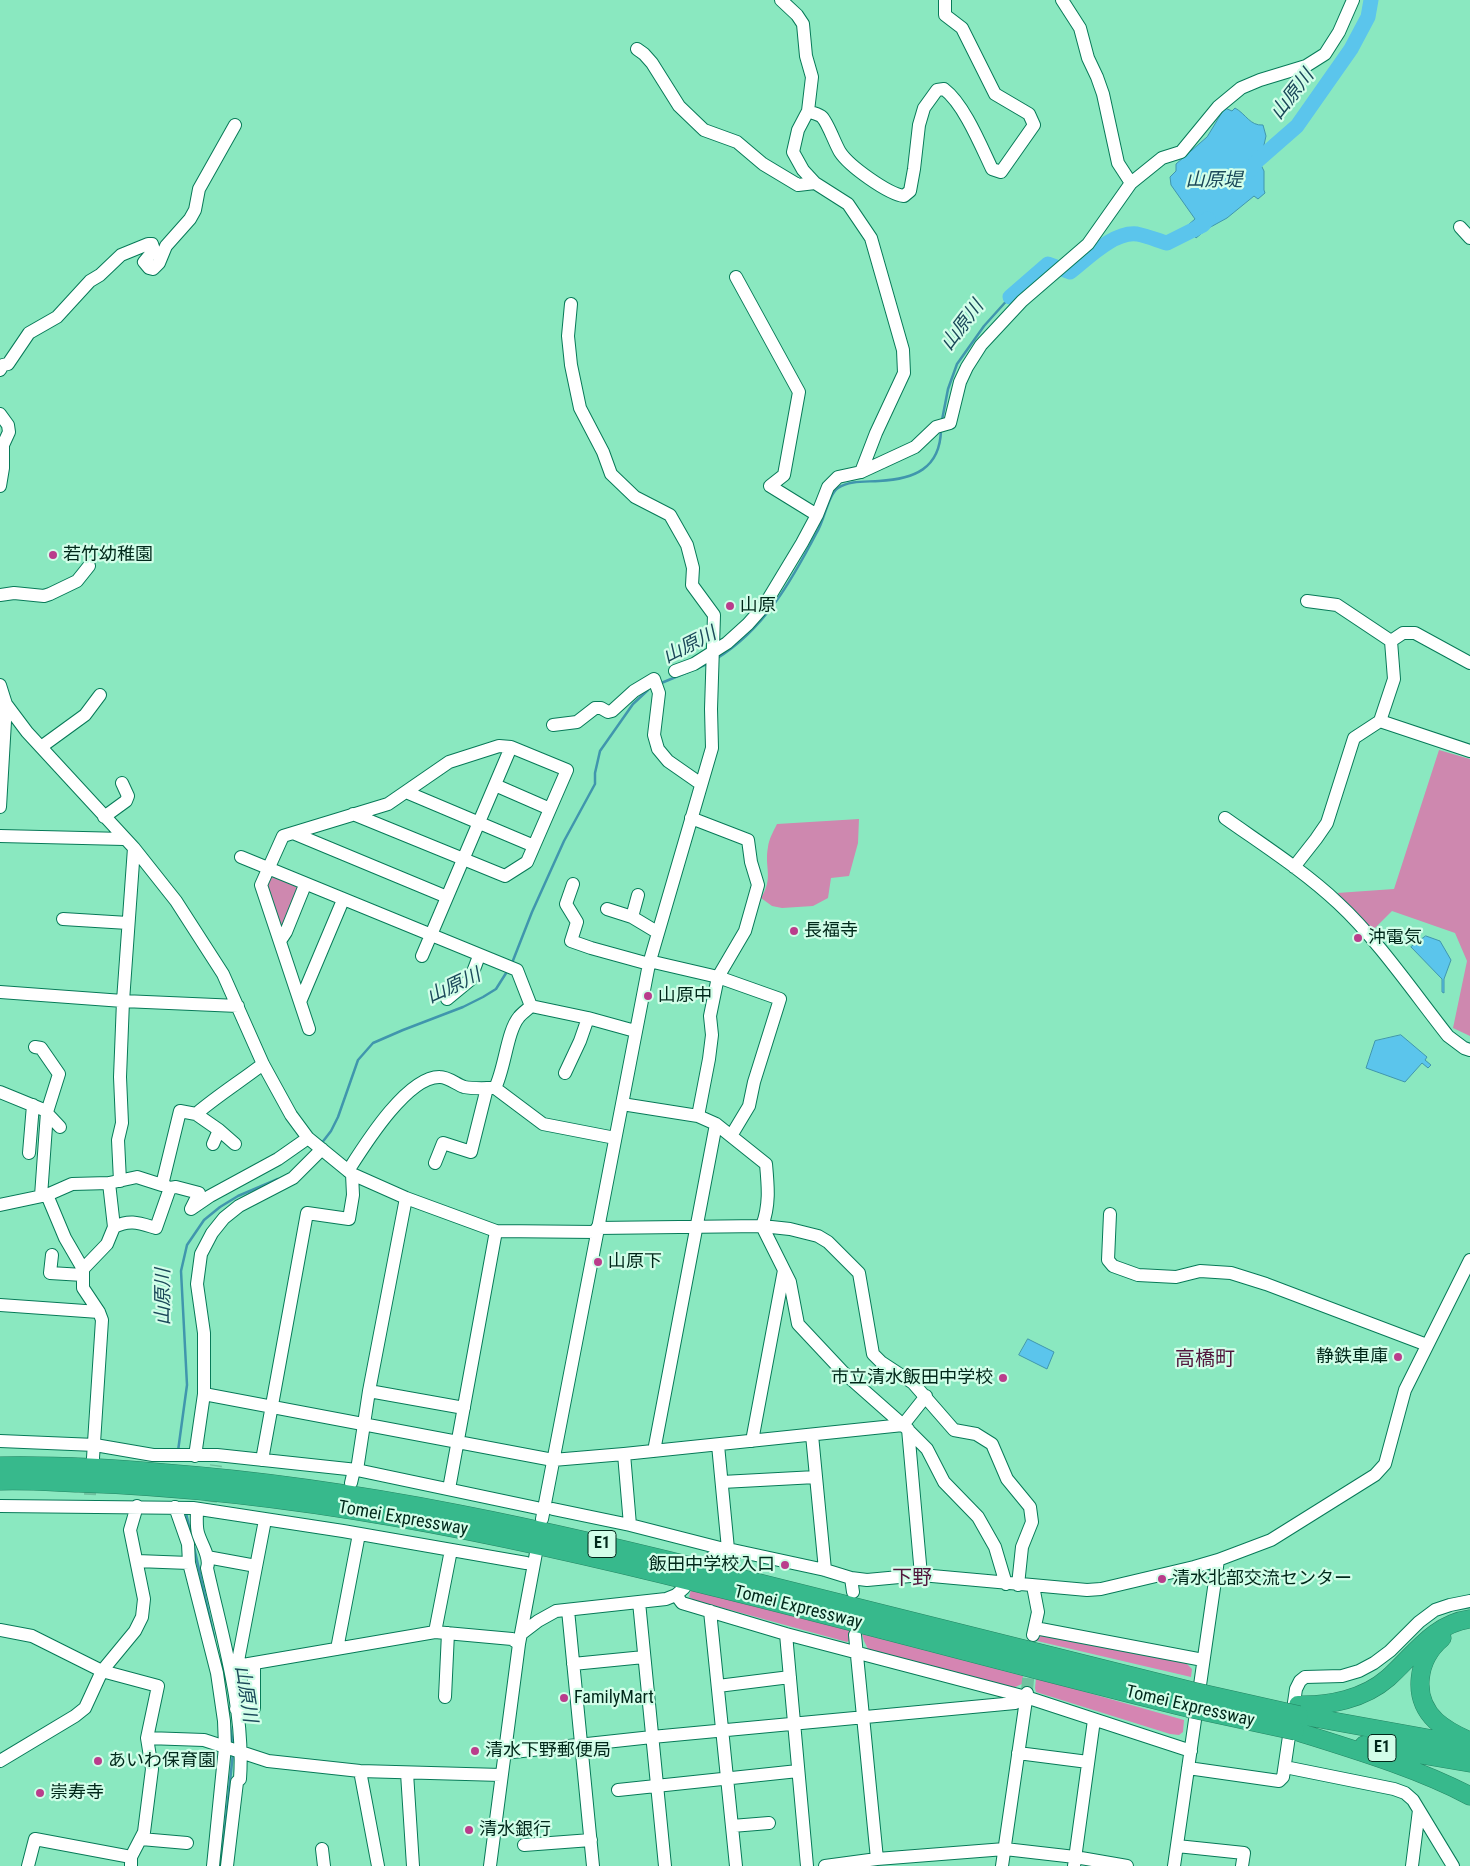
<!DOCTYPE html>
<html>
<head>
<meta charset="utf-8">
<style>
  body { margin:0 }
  canvas { display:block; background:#8ae8c0 }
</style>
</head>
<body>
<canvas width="1470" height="1866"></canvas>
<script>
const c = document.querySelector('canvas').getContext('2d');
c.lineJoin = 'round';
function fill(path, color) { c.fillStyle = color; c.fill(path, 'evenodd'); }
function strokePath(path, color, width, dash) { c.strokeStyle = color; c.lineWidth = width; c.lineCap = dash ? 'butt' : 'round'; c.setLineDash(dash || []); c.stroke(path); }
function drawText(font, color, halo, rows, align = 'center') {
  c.font = font + ' "Roboto Condensed","Noto Sans JP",sans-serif'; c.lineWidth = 4.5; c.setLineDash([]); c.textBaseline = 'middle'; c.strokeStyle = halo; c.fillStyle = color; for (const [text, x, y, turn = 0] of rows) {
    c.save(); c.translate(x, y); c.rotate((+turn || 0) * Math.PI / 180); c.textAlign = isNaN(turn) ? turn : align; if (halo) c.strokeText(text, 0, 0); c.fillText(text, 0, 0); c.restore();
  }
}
fill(new Path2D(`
  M1439 750 1470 759V1036L1453 1028 1467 961 1455 933 1392 911 1372 931 1337 893 1394 889Z
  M859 819 858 843 849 876 831 878 828 898 813 906 782 908 772 906 761 898C774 877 764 868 768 847 769 839 773 832 777 824Z
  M273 877 298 886 299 891 281 928 265 885 268 880Z`), '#ce88af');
fill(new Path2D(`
  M691 1590 852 1631V1638L847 1642 694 1600 689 1597Z
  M862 1634 1023 1676 1022 1684 1013 1688 868 1649 864 1641Z
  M1044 1635 1186 1663 1192 1669 1191 1677 1037 1641 1038 1637Z
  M1036 1678 1184 1720 1183 1732 1179 1735 1170 1734 1036 1692 1035 1688Z`), '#d585b2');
const water = new Path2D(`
  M1225 108 1232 111 1235 108C1246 114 1250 126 1263 125L1266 136 1260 163 1264 171V190L1265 193 1258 199 1254 196 1227 218 1207 229 1196 238 1188 225 1195 219 1171 185 1170 177 1176 171V164L1207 137Z
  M1426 936 1440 941 1451 960 1444 979V993L1442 992V979L1411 947Z
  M1401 1035 1427 1057 1425 1060 1431 1065 1428 1068 1422 1063 1405 1082 1366 1068 1375 1041Z
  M1028 1339 1054 1352 1047 1369 1019 1355Z`);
fill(water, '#5bc5ec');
strokePath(water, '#4096ad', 1);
strokePath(new Path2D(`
  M942 420 948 389 957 364 984 326 1010 297
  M716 659C764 630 792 580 817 532 824 521 828 495 838 488 850 480 866 482 879 481 914 479 940 469 941 430
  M659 684 707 664
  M512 963 532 912 564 841 595 784V773L600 751 633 704 648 690
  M321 1144 331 1131 338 1117 358 1060 373 1043 403 1030 463 1007 483 997 496 989 508 970
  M178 1451 187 1385 181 1271 187 1245 204 1220 220 1207 238 1196 278 1179
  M186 1513 191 1535
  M194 1547 214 1637
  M230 1726 233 1745
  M222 1857 233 1753`), '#4096ad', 2.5);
strokePath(new Path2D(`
  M1249 171 1257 161 1297 126 1351 49 1368 17 1371 0
  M1010 297 1048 264 1070 272C1087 259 1114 231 1137 234 1147 236 1157 240 1167 243L1203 225 1208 219`), '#5bc5ec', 15);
strokePath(new Path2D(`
  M90 1495 91 1475
  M211 1502 216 1465
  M1027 1690 1030 1660`), '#6ec29f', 12, [12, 6]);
const minor = new Path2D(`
  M781 0 797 15 803 24 806 56 812 77 808 111 798 130 793 152 803 170 815 183 848 204 871 238 903 350 904 373 876 433 861 472
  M1062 0 1080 28 1088 58 1097 77 1103 94 1118 163 1131 183
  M637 49 644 54 652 63 679 106 704 130 737 142 763 164 798 185 815 183
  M808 111C812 113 819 114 822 117 828 123 835 144 840 152 849 166 888 194 904 196L910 191 914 169 919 125 924 108 937 90 944 89C964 104 981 146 992 169L1001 172 1034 125 1029 114 995 94 962 28 945 15V0
  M1460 227 1470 238
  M736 277 799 392 784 475 770 486 817 515
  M0 370 3 365 8 364 29 333 57 317 90 281 100 275 121 255 148 244H152L154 250 144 262 149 268 153 269 159 263 166 246 190 219 195 210 199 189 235 125
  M0 414 8 425 9 432 3 445V468L0 486
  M0 595 14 593 44 596 50 594 77 581 89 566
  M1307 601 1337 605 1391 641 1403 633H1415L1470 663
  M675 671 694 664 727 643 748 624 764 606 802 543 817 515 828 487 838 477 861 472 915 447 936 427 950 423 960 382 967 367 981 345 1022 301 1088 244 1131 183 1162 158 1181 152 1218 107 1241 88 1260 80 1306 66 1325 54 1339 32 1353 0
  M0 685 6 704 27 732 134 848 176 901 223 974 263 1064 291 1115 308 1138 352 1174 406 1198 496 1231 596 1232
  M1380 721 1394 679 1391 641
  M553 725 577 722 595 708H601L608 712 612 711 634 691 654 679 659 693 654 735 658 749 668 761 701 784
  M41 747 85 715 100 695
  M495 785 550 809
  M406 792 534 846
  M0 807 6 704
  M104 817 126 801 128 796 122 783
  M691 818 748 840 751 862 758 885 745 931 718 977 710 1016 712 1035 709 1059 698 1116
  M1225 818C1263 845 1304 871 1338 903 1378 940 1414 993 1448 1036L1464 1048 1470 1050
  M293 833 447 897
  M0 836 124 839
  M241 857 517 970 531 1006 588 1018 635 1031
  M1294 867 1316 839 1327 823 1354 738 1380 721 1470 751
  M573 884 566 904 577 922 571 941 591 948 649 964
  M638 895 632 917 657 932
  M607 909 632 917
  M63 919 128 923
  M280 941 286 932 305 885
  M422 956 511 747
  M649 961 718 977 780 999 754 1082 749 1106 731 1136
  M0 992 123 1001 238 1006
  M447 999 470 980 479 956
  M300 1002 343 900
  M309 1029 261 885 283 836 388 804 449 762 499 746 511 747 567 770 527 862 505 876 353 814
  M35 1047 41 1048 59 1074 47 1112 41 1196
  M565 1073 580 1041 588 1018
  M495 1088 543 1124 615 1138
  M0 1092 44 1110 60 1127
  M622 1104 698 1116 716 1124 766 1164C768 1186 770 1205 762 1226L790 1282 798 1324 843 1372 903 1425 927 1449 944 1482 978 1517 995 1547 1006 1584
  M196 1114 219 1130 235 1144
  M213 1144 219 1130
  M29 1153 33 1105
  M435 1163 443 1143 471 1152 487 1088
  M348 1171C364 1146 407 1076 440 1077 448 1077 456 1084 464 1087 474 1089 486 1088 495 1088 505 1068 507 1031 519 1017 522 1013 527 1010 531 1006
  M120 1181 118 1140 122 1123 120 1077 123 1001 134 848
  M170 1188 176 1187 199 1193 191 1209 210 1196 278 1159 308 1138
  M47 1195 65 1238 83 1269
  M0 1205 47 1195 72 1184 109 1183 137 1177 162 1185 180 1111 196 1114C217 1096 241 1081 263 1064
  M1110 1214 1108 1260 1113 1266 1138 1275 1176 1277 1200 1271 1231 1273 1266 1284 1427 1345
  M114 1227C130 1219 139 1223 156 1228L170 1188 163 1185
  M597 1228 762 1226 790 1229 818 1236 828 1242 859 1273 873 1354 881 1362 913 1383 954 1430 976 1434 992 1444 1007 1479 1030 1507 1032 1522 1022 1547 1018 1585
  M52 1255 50 1273 83 1275
  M0 1305 99 1312
  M369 1391 464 1408
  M204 1394 553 1460 624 1454 903 1425 926 1396
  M908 1429 921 1575
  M812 1435 825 1570
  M0 1441 95 1445 153 1455H217L357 1470 537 1508
  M752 1441 784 1270
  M718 1445 728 1549
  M654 1451 716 1124
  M624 1454 630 1525
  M195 1456 204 1394V1333L197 1284 201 1254 212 1233 224 1218 239 1206 293 1178 322 1149
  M93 1458 102 1320 99 1312 83 1288V1269L107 1244 114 1227 109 1183
  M262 1460 307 1213 349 1219 353 1195 352 1174
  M357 1470 369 1391 406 1198
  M722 1482 816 1477
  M351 1483 354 1470
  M449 1489 496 1231
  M0 1506 193 1508 343 1531 526 1563
  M175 1507 188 1544 189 1563 217 1673 224 1721 225 1747 213 1866
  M197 1509C197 1517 196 1526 198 1533 201 1544 211 1557 207 1568 222 1636 245 1710 240 1779L237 1782 227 1866
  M553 1509 630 1525 724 1549H728L825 1570 851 1578 867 1580 921 1575 1087 1590 1101 1589 1194 1567 1218 1560 1271 1540 1375 1475 1385 1464 1405 1390 1470 1260
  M542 1519 649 964 712 748 711 709 714 615 692 585 693 568 687 545 670 515 635 497 611 474 603 452 580 408 571 365 568 336 571 304
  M265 1520 237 1666 435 1632 512 1639 519 1644
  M207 1557 256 1566
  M711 1558 724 1549
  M137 1561 189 1563
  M851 1578 853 1592
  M676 1595 682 1603 786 1634 1026 1697 1191 1751
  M639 1602 665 1866
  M568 1610 593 1866
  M710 1611 736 1866
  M1035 1628 1203 1660
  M0 1630 32 1636 102 1671 158 1686 147 1738 152 1769 144 1832 131 1857V1866
  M435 1632 451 1550
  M521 1634 538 1621 556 1611 666 1599 676 1595 684 1588
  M786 1634 807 1866
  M855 1635 877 1859
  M1033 1635 1038 1612 1033 1586
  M337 1649 359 1534
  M573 1664 644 1657
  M718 1686 790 1677
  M445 1697 448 1633
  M236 1709 254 1708V1663
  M147 1738 204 1740 268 1761 360 1771 501 1775
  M504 1753 652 1737 1015 1703 1026 1697
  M1018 1753 1088 1762
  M0 1761 75 1716 85 1708 102 1671 135 1631 142 1617 144 1599 130 1530 137 1506
  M1285 1767 1394 1789 1405 1793 1413 1800 1453 1866
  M1188 1768 1279 1781 1283 1777 1296 1689 1300 1681 1305 1677 1342 1676 1359 1671 1374 1663 1390 1651 1419 1622 1435 1610 1450 1605 1470 1601
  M360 1771 378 1866
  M407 1773 413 1866
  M618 1790 798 1771
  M732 1826 769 1823
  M141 1839 187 1843
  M524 1845 591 1840
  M1177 1846 1244 1853 1242 1866
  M322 1849 324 1866
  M28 1866 35 1839 131 1857
  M490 1866 519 1644 536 1553
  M825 1866 877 1859 1005 1849 1075 1857 1127 1866
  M1002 1866 1027 1693
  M1074 1866 1094 1720
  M1174 1866 1218 1560
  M1412 1866 1419 1810`);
const highway = new Path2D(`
  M0 1466C55 1465 110 1468 165 1473 363 1488 555 1531 747 1580 896 1617 1044 1655 1192 1691
  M0 1481C26 1480 53 1482 79 1483 293 1490 503 1534 710 1586 870 1625 1028 1669 1188 1708
  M1442 1638C1417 1659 1411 1697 1436 1721 1445 1729 1458 1736 1470 1741
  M1298 1705C1329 1706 1364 1699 1388 1678 1414 1655 1433 1624 1470 1619
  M1299 1715 1470 1746
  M1295 1731C1352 1749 1417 1768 1470 1796
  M1364 1745 1470 1763`);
strokePath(minor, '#077a58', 14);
strokePath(highway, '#248664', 19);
strokePath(minor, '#fff', 12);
strokePath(highway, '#37b98c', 18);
const highwayBridge = new Path2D(`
  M1192 1691 1299 1715
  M1188 1708 1295 1731`);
strokePath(highwayBridge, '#248664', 19, []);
strokePath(highwayBridge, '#37b98c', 18);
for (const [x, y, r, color] of [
  [53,555,5,"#ba3d8c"],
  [730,606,5,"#ba3d8c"],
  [794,931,5,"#ba3d8c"],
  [1358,938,5,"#ba3d8c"],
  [648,996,5,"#ba3d8c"],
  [598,1262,5,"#ba3d8c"],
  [1398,1357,5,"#ba3d8c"],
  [1003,1378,5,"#ba3d8c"],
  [785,1565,5,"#ba3d8c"],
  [1162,1579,5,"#ba3d8c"],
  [564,1698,5,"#ba3d8c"],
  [475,1751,5,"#ba3d8c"],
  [98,1761,5,"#ba3d8c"],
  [40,1793,5,"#ba3d8c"],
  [469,1830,5,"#ba3d8c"]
]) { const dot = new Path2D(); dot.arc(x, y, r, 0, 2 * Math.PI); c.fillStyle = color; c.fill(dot); strokePath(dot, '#d2fee9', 2); }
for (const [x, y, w] of [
  [602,1544,28],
  [1382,1748,28]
]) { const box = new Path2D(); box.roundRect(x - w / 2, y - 13.5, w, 27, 4); c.fillStyle = '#d2fee9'; c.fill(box); strokePath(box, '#00281a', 1); }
drawText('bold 16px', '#00281a', null, [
  ["E1",602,1544],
  ["E1",1382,1748]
]);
drawText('18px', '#00281a', '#d2fee9', [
  ["若竹幼稚園",63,555],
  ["山原",740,606],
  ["長福寺",804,931],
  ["沖電気",1368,938],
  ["山原中",658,996],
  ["山原下",608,1262],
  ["静鉄車庫",1388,1357,"right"],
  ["市立清水飯田中学校",993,1378,"right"],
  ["飯田中学校入口",775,1565,"right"],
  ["清水北部交流センター",1172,1579],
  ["FamilyMart",574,1698],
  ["清水下野郵便局",485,1751],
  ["あいわ保育園",108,1761],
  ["崇寿寺",50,1793],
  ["清水銀行",479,1830]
], 'left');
drawText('18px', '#00281a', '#d2fee9', [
  ["Tomei Expressway",403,1519,10],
  ["Tomei Expressway",798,1608,14],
  ["Tomei Expressway",1190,1707,13]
]);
drawText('italic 19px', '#1b495a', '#d2fee9', [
  ["山原川",1293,95,-52],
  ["山原堤",1214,181],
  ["山原川",963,326,-53],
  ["山原川",690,646,-27],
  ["山原川",454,987,-25],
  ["山原川",164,1297,-90],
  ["山原川",245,1694,81]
]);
drawText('20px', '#52163c', '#d2fee9', [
  ["高橋町",1205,1360],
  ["下野",912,1579]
]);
</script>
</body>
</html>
